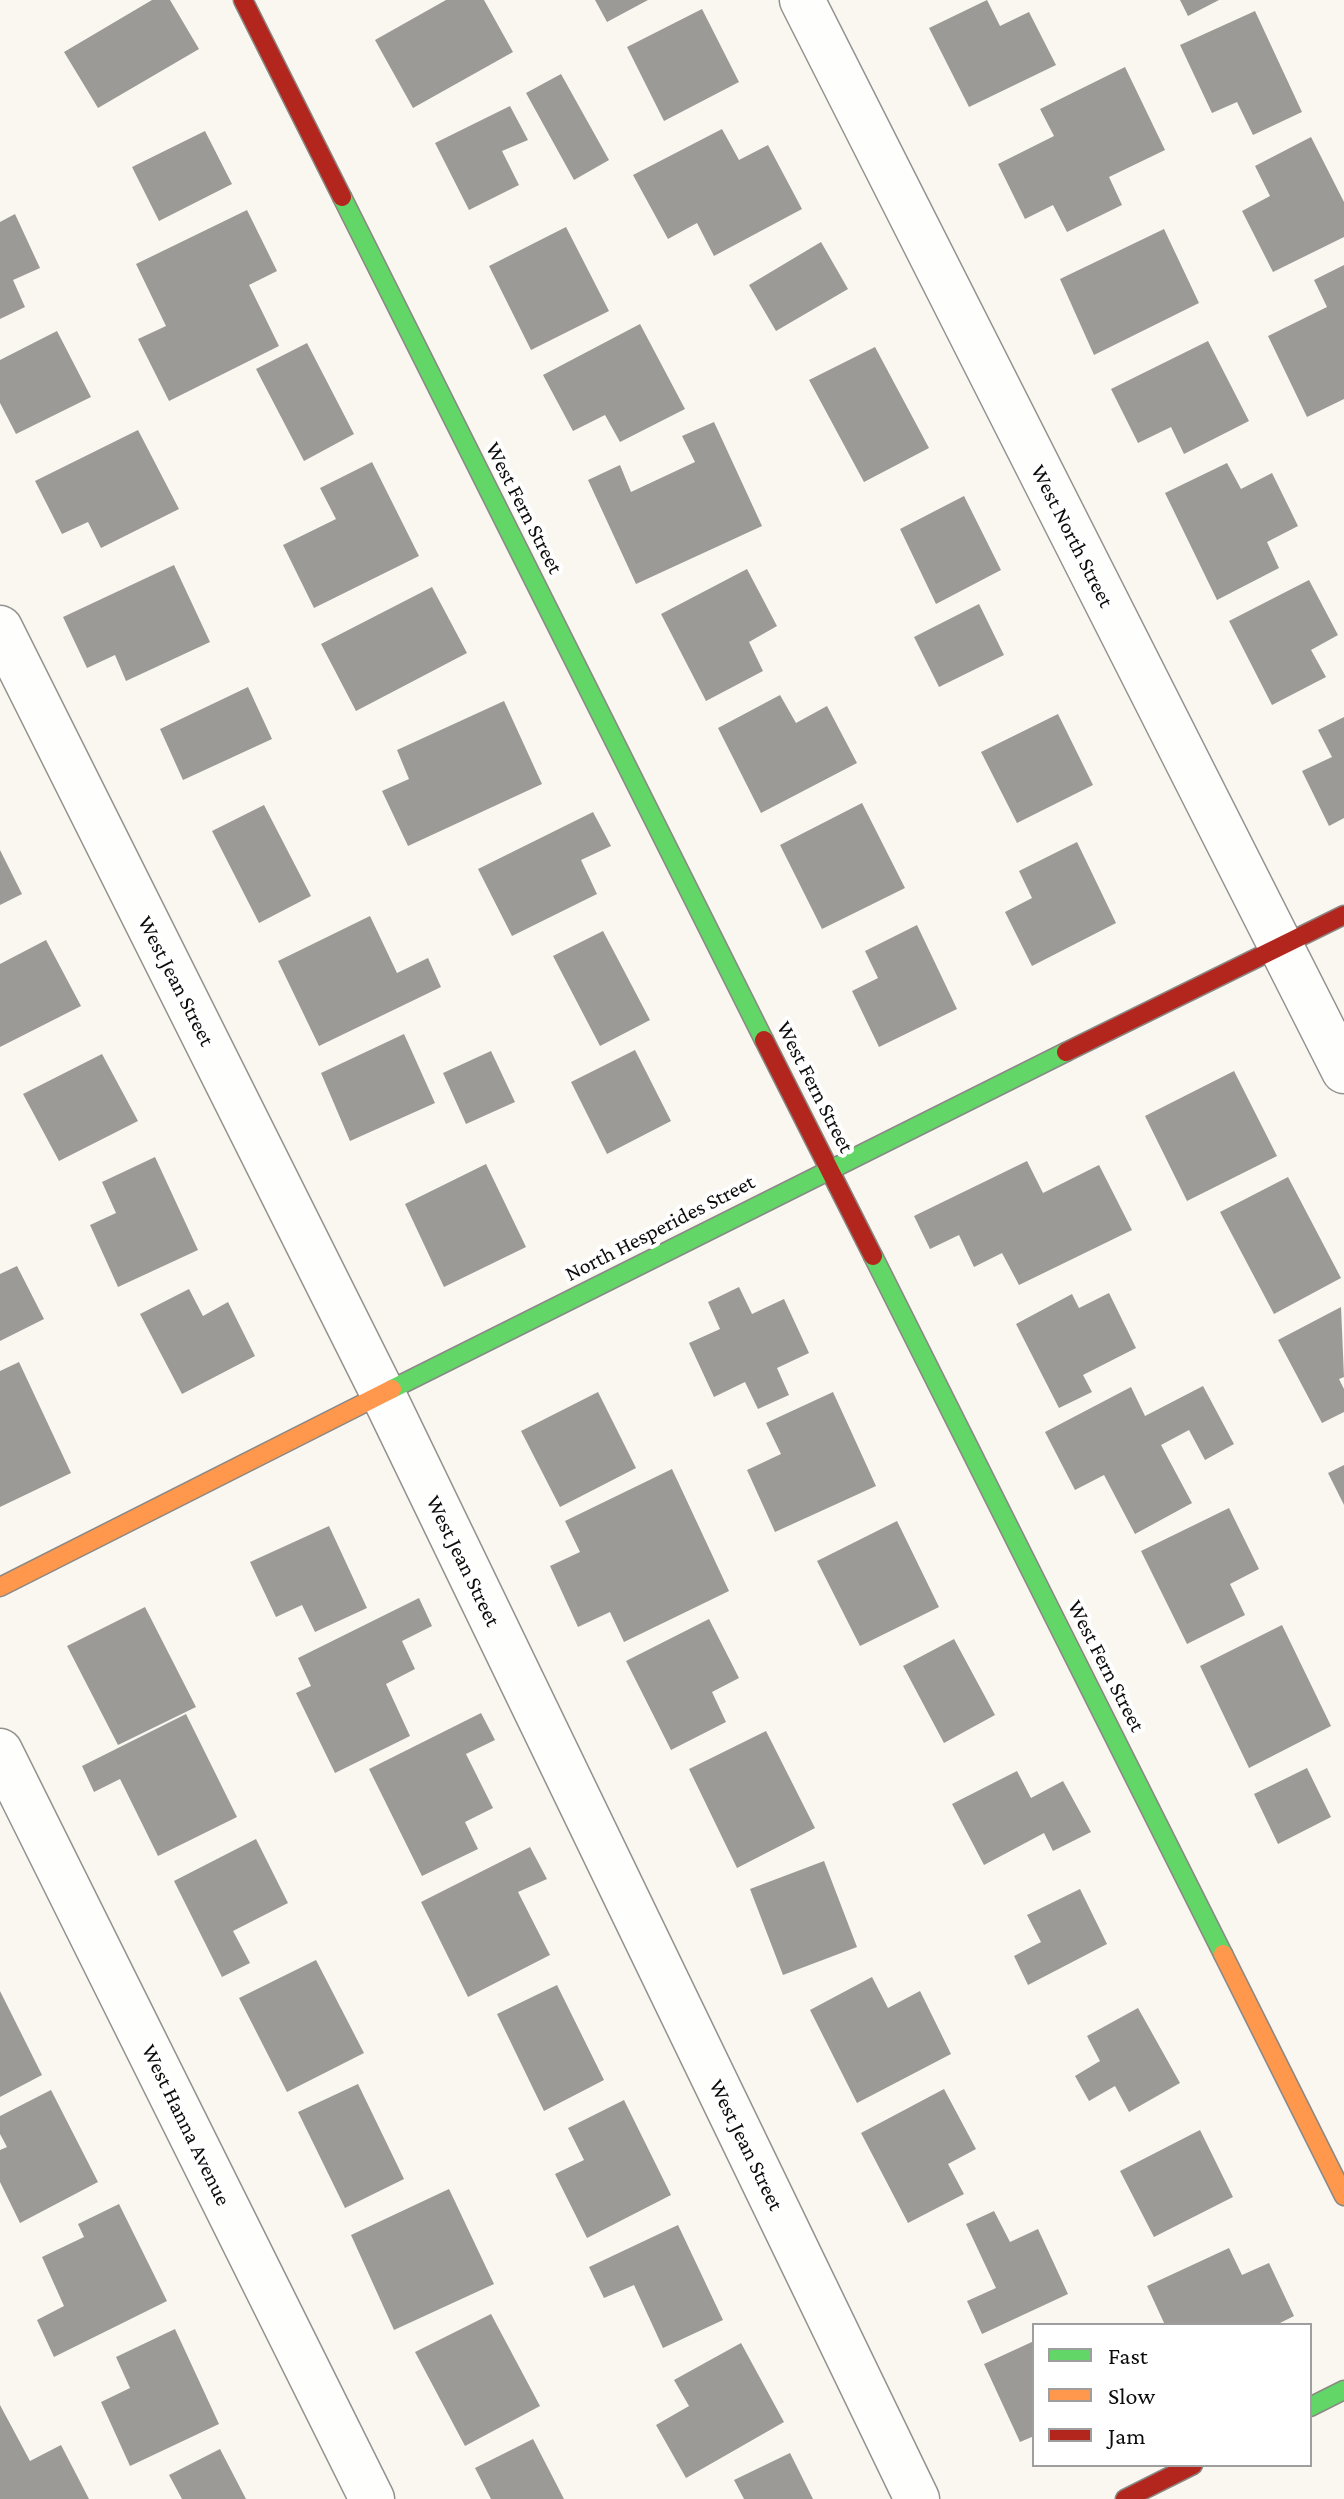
<!DOCTYPE html>
<html>
<head>
<meta charset="utf-8">
<style>
  body { margin:0 }
  #map { position:relative; width:1344px; height:2499px; overflow:hidden; background:#faf7f0; font-family:"Crimson Pro",serif }
  canvas { display:block }
  .legend { position:absolute; left:1032px; top:2323px; width:280px; height:144px; box-sizing:border-box; background:#fff; border:2px solid #9e9e9e; margin:0; padding:10px 14px; list-style:none; font-size:24px; color:#0c0c0c }
  .legend li { display:flex; align-items:center; gap:16px; height:40px }
  .legend b { width:40px; border:2px solid #9e9e9e }
</style>
</head>
<body>
<div id="map">
<canvas width="1344" height="2499"></canvas>
<ul class="legend">
<li><b style="height:10px;background:#63d668"></b>Fast</li>
<li><b style="height:10px;background:#ff974d"></b>Slow</li>
<li><b style="height:10px;background:#b3261e"></b>Jam</li>
</ul>
</div>
<script>
const c = document.querySelector('canvas').getContext('2d');
c.lineJoin = 'round';
function fill(path, color) { c.fillStyle = color; c.fill(path, 'evenodd'); }
function strokePath(path, color, width, dash) { c.strokeStyle = color; c.lineWidth = width; c.lineCap = dash ? 'butt' : 'round'; c.setLineDash(dash || []); c.stroke(path); }
function drawText(font, color, halo, rows, align = 'center') {
  c.font = font + ' "Crimson Pro",serif'; c.lineWidth = 8; c.setLineDash([]); c.textBaseline = 'middle'; c.strokeStyle = halo; c.fillStyle = color; for (const [text, x, y, turn = 0] of rows) {
    c.save(); c.translate(x, y); c.rotate((+turn || 0) * Math.PI / 180); c.textAlign = isNaN(turn) ? turn : align; if (halo) c.strokeText(text, 0, 0); c.fillText(text, 0, 0); c.restore();
  }
}
fill(new Path2D(`
  M152 0H170L199 49 98 108 64 52Z
  M446 0H484L513 52 413 108 375 40Z
  M595 0H648L607 22Z
  M987 0 1000 26 1029 12 1056 65 969 107 929 28Z
  M1180 0H1219L1188 16Z
  M702 9 739 82 664 121 627 47Z
  M1255 11 1302 112 1253 135 1237 102 1212 113 1180 45Z
  M1125 67 1165 150 1109 177 1122 205 1067 232 1053 205 1025 219 998 164 1054 136 1040 109Z
  M561 74 609 160 574 180 526 93Z
  M510 106 528 140 502 151 519 185 469 210 435 143Z
  M722 129 739 160 768 145 802 209 714 256 697 223 668 239 633 175Z
  M205 131 232 184 159 221 132 167Z
  M1311 137 1344 202V237L1273 272 1242 211 1270 196 1255 166Z
  M247 210 277 271 249 285 279 346 169 401 138 339 166 326 136 264Z
  M15 214 40 268 13 280 25 307 0 319V222Z
  M566 227 609 311 531 350 489 266Z
  M1164 229 1199 303 1094 355 1060 279Z
  M821 242 848 289 776 331 749 285Z
  M1344 265V399L1307 417 1268 336 1327 307 1314 280Z
  M640 324 685 409 620 442 605 415 573 431 543 375Z
  M57 331 91 397 16 434 0 403V360Z
  M1208 341 1249 421 1184 454 1171 427 1138 443 1111 389Z
  M307 343 354 434 304 461 256 369Z
  M875 347 929 448 864 482 809 380Z
  M714 422 762 526 636 584 588 480 620 465 631 492 695 462 682 436Z
  M138 430 179 509 101 548 88 522 62 534 35 481Z
  M372 462 419 556 314 608 283 545 336 519 320 488Z
  M1227 463 1241 489 1272 473 1298 526 1267 542 1279 568 1217 600 1165 493Z
  M964 496 1001 570 936 604 900 529Z
  M174 565 210 642 126 681 115 655 87 668 63 617Z
  M747 569 777 626 749 642 763 671 706 701 661 614Z
  M1309 580 1338 635 1311 650 1326 677 1272 705 1229 621Z
  M432 587 467 653 356 711 321 644Z
  M979 604 1004 655 939 687 914 637Z
  M248 687 272 739 183 780 160 729Z
  M780 695 796 723 827 706 857 763 761 813 718 728Z
  M504 701 542 784 408 846 382 791 409 779 397 750Z
  M1058 714 1093 785 1017 823 981 752Z
  M1344 717V818L1329 826 1302 771 1332 757 1318 730Z
  M862 803 905 888 822 929 780 845Z
  M264 805 311 896 259 923 212 831Z
  M593 812 611 846 581 860 597 894 512 936 478 869Z
  M1077 842 1116 923 1032 966 1005 912 1032 898 1019 871Z
  M0 850 22 894 0 905Z
  M370 916 397 973 428 958 441 987 319 1046 278 961Z
  M917 925 957 1009 879 1047 852 991 878 978 865 951Z
  M603 931 650 1020 600 1046 553 956Z
  M46 940 81 1006 0 1047V964Z
  M404 1034 435 1103 350 1141 321 1073Z
  M635 1050 671 1121 607 1154 571 1082Z
  M491 1051 515 1102 466 1124 443 1073Z
  M102 1054 138 1121 59 1161 23 1094Z
  M1234 1071 1277 1156 1187 1201 1145 1116Z
  M155 1157 198 1250 118 1287 90 1225 116 1213 102 1182Z
  M1027 1161 1043 1193 1099 1165 1132 1230 1019 1285 1002 1253 974 1267 959 1235 930 1249 914 1216Z
  M486 1164 526 1247 444 1287 405 1204Z
  M1288 1177 1341 1278 1274 1314 1220 1212Z
  M17 1266 44 1319 0 1341V1274Z
  M739 1287 752 1314 784 1299 809 1353 777 1368 789 1395 758 1409 745 1382 714 1397 689 1343 720 1329 708 1302Z
  M189 1289 203 1316 228 1302 255 1356 182 1394 140 1314Z
  M1109 1293 1136 1348 1083 1375 1092 1392 1059 1408 1016 1324 1072 1294 1079 1308Z
  M1341 1307 1344 1377 1339 1379 1344 1389V1412L1322 1423 1278 1340Z
  M19 1362 71 1473 0 1507V1371Z
  M1203 1386 1234 1444 1205 1460 1189 1430 1161 1445 1192 1503 1135 1534 1104 1475 1075 1490 1045 1432 1131 1387 1145 1416Z
  M598 1392 636 1468 560 1507 521 1431Z
  M833 1392 876 1486 775 1532 747 1470 781 1454 766 1423Z
  M1344 1465V1505L1328 1473Z
  M672 1469 729 1591 624 1642 610 1612 578 1627 550 1566 580 1552 565 1521Z
  M1229 1508 1259 1569 1230 1584 1245 1615 1187 1644 1141 1551Z
  M897 1521 939 1607 860 1646 817 1561Z
  M329 1526 367 1608 315 1632 302 1605 276 1617 250 1562Z
  M419 1598 432 1626 402 1641 415 1669 386 1684 410 1736 335 1773 296 1693 311 1686 298 1658Z
  M145 1607 196 1707 118 1745 67 1646Z
  M709 1619 739 1678 712 1692 726 1722 671 1750 626 1661Z
  M1282 1625 1331 1726 1249 1768 1200 1666Z
  M954 1639 995 1715 944 1743 903 1666Z
  M481 1713 495 1740 466 1754 493 1808 465 1822 478 1849 422 1876 369 1769Z
  M186 1714 237 1817 158 1856 120 1779 94 1792 82 1766Z
  M766 1731 815 1828 737 1868 689 1769Z
  M1307 1768 1331 1817 1278 1844 1254 1794Z
  M1017 1771 1031 1798 1063 1781 1091 1832 1053 1851 1044 1833 984 1865 952 1804Z
  M256 1839 288 1903 233 1931 250 1963 222 1977 174 1881Z
  M530 1847 547 1879 518 1892 550 1955 468 1997 421 1902Z
  M824 1861 857 1947 783 1975 750 1889Z
  M1080 1889 1107 1944 1028 1985 1014 1956 1041 1942 1027 1915Z
  M316 1960 364 2053 287 2092 239 1998Z
  M872 1977 888 2008 920 1991 951 2054 857 2103 810 2010Z
  M557 1985 604 2080 544 2111 497 2014Z
  M0 1991 42 2075 0 2097Z
  M1138 2008 1180 2083 1129 2112 1115 2086 1089 2101 1075 2076 1100 2061 1087 2036Z
  M358 2084 404 2179 345 2208 298 2112Z
  M944 2089 976 2149 948 2164 964 2194 908 2223 861 2133Z
  M51 2090 98 2182 20 2223 0 2182V2150L7 2147 0 2134V2116Z
  M624 2100 671 2195 587 2238 555 2174 584 2160 568 2128Z
  M1200 2130 1233 2197 1154 2237 1120 2171Z
  M449 2189 494 2284 394 2330 351 2235Z
  M119 2204 167 2301 54 2357 37 2320 64 2306 42 2257 84 2237 78 2224Z
  M994 2211 1010 2242 1038 2229 1068 2294 982 2334 967 2301 996 2288 966 2224Z
  M678 2225 723 2320 663 2348 634 2285 604 2298 589 2267Z
  M1229 2248 1242 2275 1269 2263 1294 2316 1276 2325H1165L1147 2286Z
  M491 2314 540 2406 465 2446 415 2352Z
  M175 2329 219 2424 130 2466 101 2402 130 2388 116 2357Z
  M1034 2341V2436L1020 2442 984 2364Z
  M741 2343 784 2422 686 2478 656 2425 689 2406 674 2380Z
  M0 2405 30 2461 61 2445 89 2499H0Z
  M533 2439 564 2499H491L475 2468Z
  M220 2449 246 2499H182L169 2475Z
  M790 2453 813 2499H744L734 2480Z`), '#9c9a96');
const street = new Path2D(`
  M802 0 1344 1071
  M0 628 384 1396 917 2499
  M0 1751 372 2499`);
const fast = new Path2D(`
  M342 197 764 1040
  M873 1256 1223 1954
  M392 1389 1066 1052
  M1310 2407 1344 2390`);
const slow = new Path2D(`
  M0 1587 392 1389
  M1223 1954 1344 2196`);
const jam = new Path2D(`
  M243 0 342 197
  M764 1040 873 1256
  M1066 1052 1344 915
  M1125 2499 1193 2465`);
strokePath(street, '#93928f', 47);
strokePath(fast, '#8a8885', 21);
strokePath(slow, '#8a8885', 21);
strokePath(jam, '#8a8885', 21);
strokePath(street, '#fefefd', 44);
strokePath(fast, '#63d668', 18);
strokePath(slow, '#ff974d', 18);
strokePath(jam, '#b3261e', 18);
drawText('22px', '#0c0c0c', '#fff', [
  ["West Fern Street",524,508,63],
  ["West North Street",1072,536,63],
  ["West Jean Street",176,981,63],
  ["West Fern Street",815,1087,63],
  ["North Hesperides Street",660,1228,-27],
  ["West Jean Street",463,1561,64],
  ["West Fern Street",1106,1666,63],
  ["West Hanna Avenue",186,2125,64],
  ["West Jean Street",746,2145,64]
]);
</script>
</body>
</html>
